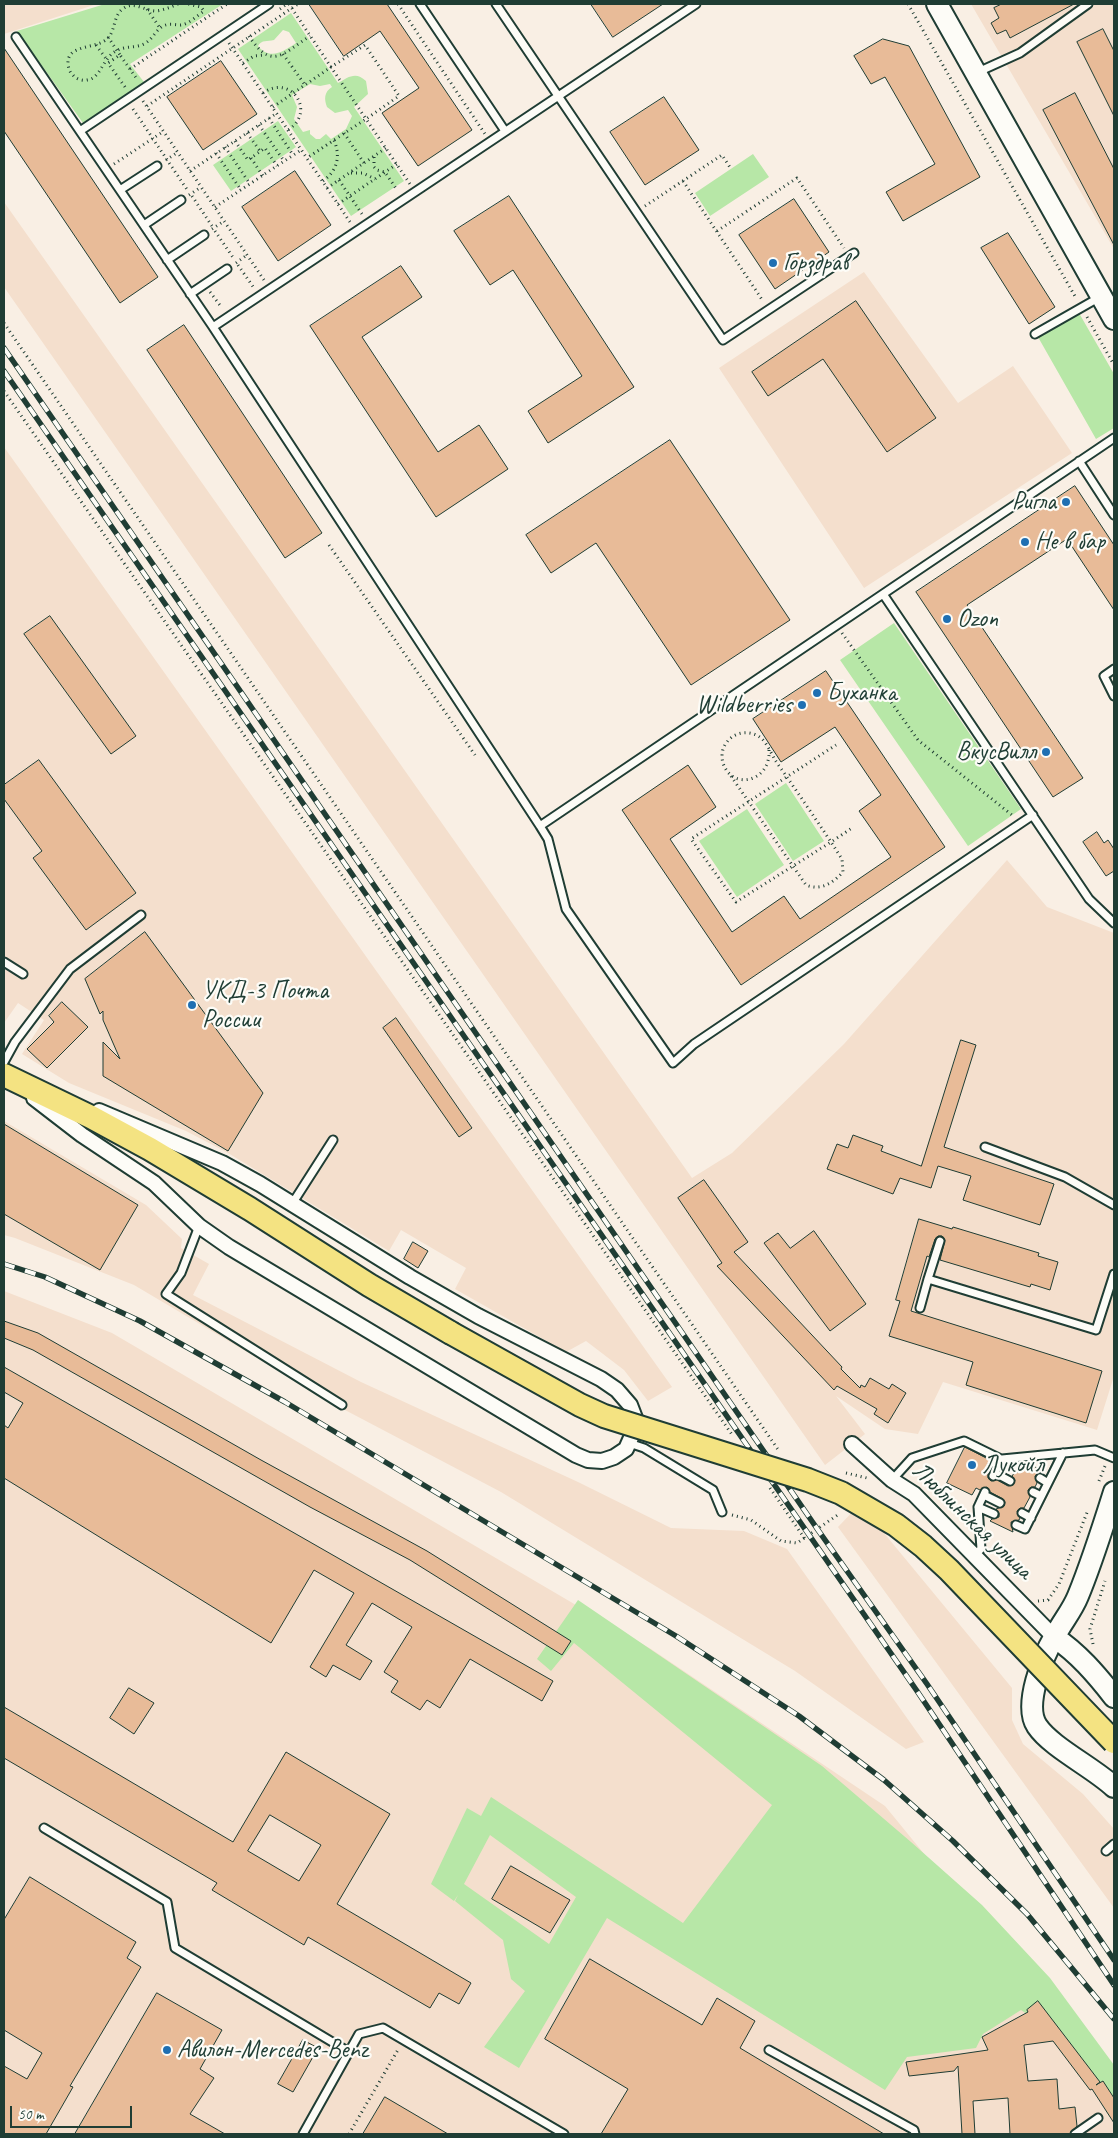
<!DOCTYPE html>
<html>
<head>
<meta charset="utf-8">
<style>
  body { margin:0 }
  #map { position:relative; width:1118px; height:2138px; overflow:hidden; background:#f9efe4; font-family:Caveat,sans-serif }
  canvas { display:block }
  .frame { position:absolute; inset:0; border:5px solid #1f3d34; pointer-events:none }
  .scale { position:absolute; left:10px; top:2106px; width:122px; height:22px; box-sizing:border-box; border:2px solid #1f3d34; border-top:0; padding-left:6px; font-size:15px; line-height:18px; white-space:nowrap; color:#1f3d34; -webkit-text-stroke:4px #fdfcf7; paint-order:stroke }
</style>
</head>
<body>
<div id="map">
<canvas width="1118" height="2138"></canvas>
<div class="frame"></div>
<div class="scale">50 m</div>
</div>
<script>
const c = document.querySelector('canvas').getContext('2d');
c.lineJoin = 'round';
function fill(path, color) { c.fillStyle = color; c.fill(path, 'evenodd'); }
function strokePath(path, color, width, dash) { c.strokeStyle = color; c.lineWidth = width; c.lineCap = dash ? 'butt' : 'round'; c.setLineDash(dash || []); c.stroke(path); }
function drawText(font, color, halo, rows, align = 'center') {
  c.font = font + ' Caveat,sans-serif'; c.lineWidth = 4.5; c.setLineDash([]); c.textBaseline = 'middle'; c.strokeStyle = halo; c.fillStyle = color; for (const [text, x, y, turn = 0] of rows) {
    c.save(); c.translate(x, y); c.rotate((+turn || 0) * Math.PI / 180); c.textAlign = isNaN(turn) ? turn : align; if (halo) c.strokeText(text, 0, 0); c.fillText(text, 0, 0); c.restore();
  }
}
fill(new Path2D(`
  M4 4H97L4 34Z
  M971 4H1114V249Z
  M4 202 692 1178 732 1153 844 1044 1007 860 1047 907 1114 933V1376L1097 1430 943 1382 918 1434 885 1429 836 1396 865 1434 825 1465 4 287Z
  M864 272 958 403 1013 366 1072 453 864 588 719 368Z
  M4 447 672 1387 648 1401 624 1370 586 1341 566 1352 455 1289 466 1268 401 1230 389 1251 228 1153 186 1131 69 1083 22 1054 44 1020 18 1003 4 1023Z
  M4 1121 146 1205 182 1239 181 1248 209 1264 193 1295 361 1382 578 1482 671 1528 744 1531 787 1549 924 1742 906 1749 795 1671 501 1492 345 1410 134 1285 15 1238 4 1235Z
  M4 1291 112 1333 651 1649 885 1806 1114 2086V2134H4Z
  M860 1504 1012 1688V1720L1023 1744 1083 1794 1114 1829V1908L838 1527Z`), '#f4dfcd');
fill(new Path2D(`
  M105 4H223L130 64 144 82 83 123 17 31Z
  M291 13 338 83C348 77 356 71 366 81L368 94 354 107 404 181 351 216 238 49ZM283 30 289 32 296 43C284 51 270 61 258 46 262 39 267 42 274 40ZM310 84 320 86 330 84 332 87C324 92 324 99 327 107L335 113 348 110 352 116 346 129 331 139 326 134 320 139H316L310 134V130L303 132 294 119 297 107 292 95Z
  M278 121 296 147 231 191 213 165Z
  M753 154 769 177 710 216 695 193Z
  M1079 313 1114 374V428L1096 439 1038 337Z
  M894 623 1021 809 968 846 840 660Z
  M786 783 824 841 793 861 755 804Z
  M747 809 784 865 737 897 699 841Z
  M578 1600 822 1766 911 1842 982 1905 1050 1978 1114 2065V2115L1053 2032 1021 2010 983 2034 976 2048 907 2057 885 2090 607 1918 519 2068 484 2047 525 1991 511 1979 503 1940 455 1901 458 1895 454 1901 431 1884 467 1808 481 1816 491 1797 683 1923 772 1805 574 1643 551 1671 537 1659ZM490 1835 576 1897 549 1944 464 1884Z`), '#b7e7a7');
const building = new Path2D(`
  M309 4H387L472 130 418 166 382 113 419 88 380 31 344 56Z
  M591 4H663L613 37Z
  M1002 4H1074L1010 38 1006 30 997 34 991 23 999 18 994 8Z
  M1103 29 1114 51V116L1077 42Z
  M883 39 909 46 980 177 903 221 886 192 935 164 885 77 871 84 854 56Z
  M4 48 158 277 120 303 4 131Z
  M221 61 257 114 203 150 167 97Z
  M1075 93 1114 169V245L1043 110Z
  M664 97 699 150 645 185 610 132Z
  M295 171 331 225 278 261 242 207Z
  M509 196 634 387 548 443 528 411 582 376 513 270 490 285 454 231Z
  M794 199 829 252 775 289 739 235Z
  M1008 233 1055 307 1029 324 981 248Z
  M401 266 422 297 362 337 438 452 479 425 508 469 436 517 310 326Z
  M856 301 936 418 887 452 823 359 768 396 752 372Z
  M184 325 322 533 285 558 147 350Z
  M670 440 790 620 691 685 596 543 551 573 526 535Z
  M1075 486 1114 545V610L1067 539 967 605 1083 778 1053 797 916 592Z
  M50 616 136 736 111 754 24 634Z
  M826 671 945 847 741 985 622 810 688 765 716 807 670 839 732 932 784 896 800 919 891 857 859 811 881 795 835 727 781 762 753 719Z
  M39 760 136 893 86 930 33 858 42 851 4 799V785Z
  M1097 832 1104 843 1108 840 1114 849V871L1106 876 1083 842Z
  M145 932 263 1093 228 1151 103 1076V1042L120 1059 103 1020V1011L100 1014 85 979Z
  M62 1002 88 1027 47 1068 27 1049 54 1022 49 1016Z
  M396 1018 472 1128 459 1137 383 1028Z
  M961 1040 976 1045 944 1147 1054 1184 1040 1225 963 1200 971 1176 938 1166 931 1188 900 1178 893 1194 827 1169 837 1144 848 1148 853 1135 883 1146 881 1151 921 1166Z
  M4 1124 138 1205 100 1270 4 1214Z
  M704 1180 748 1242 734 1252 842 1367 841 1369 860 1388 861 1385 865 1387 870 1378 889 1389 892 1384 906 1393 888 1423 874 1414 877 1409 837 1386 834 1390 717 1266 722 1263 678 1198Z
  M919 1219 952 1229 953 1227 1039 1253 1038 1256 1058 1262 1050 1290 1031 1284 1030 1287 940 1260 945 1240 942 1236H938L935 1239 929 1257 927 1256 911 1311 1102 1371 1086 1423 966 1385 973 1362 889 1336 900 1301 896 1300Z
  M814 1231 866 1304 830 1331 764 1243 778 1233 790 1248Z
  M413 1242 428 1251 418 1268 404 1259Z
  M4 1321 38 1333 261 1460 427 1551 571 1641 562 1655 410 1560 310 1507 33 1350 4 1338Z
  M4 1367 553 1681 542 1701 470 1659 440 1708 427 1700 420 1710 391 1692 398 1681 384 1672 412 1627 372 1603 346 1645 372 1661 360 1680 333 1665 326 1677 310 1667 354 1593 314 1570 271 1643 4 1478V1425L8 1428 23 1403 4 1392Z
  M965 1447 990 1460 984 1471 988 1473V1478L991 1481 997 1480 1008 1486 1013 1485 1015 1480 1012 1476 1015 1472H1020L1022 1469 1020 1463 1025 1462 1043 1471 1035 1476 1037 1483 1035 1487H1031L1028 1490 1030 1497 1024 1508H1020L1017 1511 1020 1518 1019 1520 1011 1522 1013 1532 990 1521 992 1519 999 1517V1513L996 1509 1004 1506 1005 1502 1003 1499 990 1492 987 1487 980 1490 976 1488 972 1495 947 1483Z
  M129 1688 154 1703 134 1734 110 1718Z
  M4 1707 233 1842 286 1752 390 1814 337 1904 471 1983 459 2004 439 1993 430 2008 308 1937 304 1945 212 1890 217 1883 4 1758ZM270 1815 321 1845 299 1881 248 1851Z
  M511 1866 570 1900 550 1933 492 1899Z
  M30 1877 136 1942 127 1958 141 1967 70 2086 73 2087 46 2134H4V2066L27 2079 42 2053 4 2030V1920Z
  M590 1959 702 2025 717 1998 755 2021 740 2048 884 2134H601L628 2089 545 2039Z
  M157 1993 222 2030 200 2069 214 2078 190 2114 225 2134H75Z
  M1038 2001 1100 2082 1096 2085 1103 2081 1114 2098V2123L1092 2089 1090 2090 1053 2041 1024 2045 1028 2081 1057 2079 1059 2109 1075 2107 1077 2126 1070 2134H1010L1008 2098 973 2101 975 2134H962L958 2066 954 2071 909 2076 906 2062 988 2050 982 2037 1028 2012 1027 2010Z
  M303 2040 318 2048 293 2092 278 2084Z
  M385 2097 448 2134H363Z`);
fill(building, '#e8bb98');
strokePath(building, '#1f3d34', 1);
const service = new Path2D(`
  M420 4 505 131
  M496 4 723 340 854 253
  M16 37 213 327 696 4
  M978 72 1020 53 1088 4
  M80 131 269 4
  M120 190 157 166
  M144 225 181 200
  M167 260 204 235
  M190 294 227 269
  M213 327 540 826 883 594
  M1035 334 1100 297
  M1114 438 883 594 1089 899 1114 923
  M1079 461 1114 515
  M1114 669 1104 676 1114 696
  M540 826 548 839 566 909 673 1063 694 1044 1033 815
  M4 962 23 974
  M4 1062 15 1042 70 969 141 915
  M985 1147 1065 1177 1114 1205
  M292 1204 333 1140
  M199 1226 181 1273 166 1294 342 1405
  M940 1241 928 1279 1096 1330 1114 1274
  M920 1308 928 1279
  M629 1443 644 1448 713 1490 722 1512
  M995 1473 1010 1481
  M993 1476 1002 1459 1095 1450 1114 1458
  M1040 1478 1048 1483
  M892 1480 912 1458 964 1441 1017 1467
  M1033 1492 1041 1496
  M984 1495 1000 1503
  M978 1507 994 1514
  M1022 1513 1031 1518
  M1016 1525 1025 1529 1063 1453
  M974 1555 981 1549 978 1507 985 1492
  M44 1828 167 1902 175 1948 349 2052
  M1106 1851 1114 1844
  M769 2050 914 2130 915 2134
  M303 2134 359 2034 383 2028 564 2134
  M1075 2134 1098 2118`);
const minor = new Path2D(`
  M34 1098 82 1135 154 1183 199 1226 229 1247 576 1455 588 1460 602 1461 614 1457 626 1449 634 1431 635 1418 630 1405 617 1390 601 1379 478 1316 410 1277 260 1184 222 1163 99 1111
  M852 1444 892 1480 914 1494 1054 1637`);
const secondary = new Path2D(`
  M937 4 1114 319
  M1114 1492C1103 1527 1092 1562 1078 1596 1072 1611 1062 1622 1055 1636 1043 1656 1023 1705 1037 1726 1051 1747 1094 1768 1114 1787
  M1054 1637C1078 1653 1096 1674 1114 1697`);
const primary = new Path2D(`
  M4 1075 91 1117 150 1149 250 1209 369 1285 451 1333`);
strokePath(service, '#1f3d34', 11);
strokePath(minor, '#1f3d34', 18);
strokePath(secondary, '#1f3d34', 24);
strokePath(primary, '#1f3d34', 26);
strokePath(new Path2D(`
  M178 4C171 7 164 10 156 11 145 11 135 1 124 8 113 15 116 29 108 38 97 50 66 43 68 65 69 69 70 73 73 75 76 79 82 81 87 80 101 79 103 56 118 50 126 46 136 48 144 44 152 40 155 31 163 26 169 23 175 25 181 25 189 24 198 15 204 11L201 7 188 4
  M289 4 331 67 365 45 399 96 366 119 410 184
  M398 4 485 134
  M908 4 1076 298
  M147 9 160 28
  M280 9 287 4
  M249 36C272 71 282 54 310 36
  M108 37 120 55
  M229 43 350 222
  M96 45 107 60
  M283 54 305 85
  M243 63 254 56 264 55
  M130 69 227 4
  M125 87 108 63 120 55 137 79
  M263 93C291 73 317 112 288 130
  M143 101 264 280
  M147 106 298 4
  M273 107 331 67 366 119 307 158
  M133 109 188 191
  M269 118 293 155
  M259 125 284 161
  M247 133 260 151
  M344 133 364 163
  M235 141 248 160 265 148 277 166
  M225 147 250 184
  M216 153 241 190
  M374 157V167L377 170 385 172 397 190
  M251 158 263 176
  M166 160 178 152
  M114 164 164 131
  M190 171 277 113
  M351 173H363L375 179
  M339 180 362 214
  M323 181C337 171 341 157 334 140
  M683 181 763 301
  M327 188 386 148
  M189 195 201 187
  M192 196 212 226
  M338 204 397 164
  M645 206 722 155 731 169
  M215 207 301 150
  M212 229 224 221
  M215 231 234 259
  M717 231 797 178 844 248
  M236 263 247 255
  M238 265 254 288
  M210 292 222 308
  M1087 317 1114 365
  M4 323 779 1451
  M4 391 733 1436
  M329 545 475 755
  M842 633 918 740 1012 815
  M769 750C771 782 732 791 723 763 721 756 722 748 727 742 735 731 751 730 761 738 767 743 771 753 775 760 794 787 813 815 831 842L736 902 691 839 836 745
  M731 776 806 885C821 891 833 883 843 872L842 859 831 842 852 828
  M846 1473 867 1478
  M1099 1481 1105 1466
  M770 1488 805 1539
  M732 1515 751 1520 781 1541 797 1543 839 1514
  M1038 1601 1048 1600 1059 1584 1088 1510
  M1093 1644 1090 1629 1105 1581
  M349 2134 399 2048`), '#1f3d34', 3, [1, 4]);
strokePath(service, '#fdfcf7', 7);
strokePath(minor, '#fdfcf7', 14);
strokePath(secondary, '#fdfcf7', 20);
strokePath(primary, '#f4e382', 22);
const rail = new Path2D(`
  M4 348 818 1530 927 1684 1114 1960
  M4 371 917 1691 1114 1985
  M4 1264 45 1277 140 1321 285 1402 676 1636 799 1716 884 1780 953 1841 1027 1914 1114 2019`);
strokePath(rail, '#1f3d34', 5.5);
strokePath(rail, '#fdfcf7', 4, [11]);
const primaryBridge = new Path2D(`
  M451 1333 580 1405 604 1416 808 1480 841 1493 896 1525 923 1546 949 1570 1114 1742`);
strokePath(primaryBridge, '#1f3d34', 26, []);
strokePath(primaryBridge, '#f4e382', 22);
for (const [x, y, r, color] of [
  [773,263,5,"#1f6fb2"],
  [1066,502,5,"#1f6fb2"],
  [1025,542,5,"#1f6fb2"],
  [947,619,5,"#1f6fb2"],
  [817,693,5,"#1f6fb2"],
  [802,705,5,"#1f6fb2"],
  [1046,752,5,"#1f6fb2"],
  [192,1005,5,"#1f6fb2"],
  [972,1465,5,"#1f6fb2"],
  [167,2050,5,"#1f6fb2"]
]) { const dot = new Path2D(); dot.arc(x, y, r, 0, 2 * Math.PI); c.fillStyle = color; c.fill(dot); strokePath(dot, '#fdfcf7', 2); }
drawText('25px', '#1f3d34', '#fdfcf7', [
  ["Горздрав",783,263],
  ["Ригла",1056,502,"right"],
  ["Не в бар",1035,542],
  ["Ozon",957,619],
  ["Буханка",827,693],
  ["Wildberries",792,705,"right"],
  ["ВкусВилл",1036,752,"right"],
  ["УКД-3 Почта",202,991],
  ["России",202,1020],
  ["Лукойл",982,1465],
  ["Авилон-Mercedes-Benz",177,2050]
], 'left');
drawText('25px', '#1f3d34', '#fdfcf7', [
  ["Люблинская улица",972,1521,44]
]);
</script>
</body>
</html>
